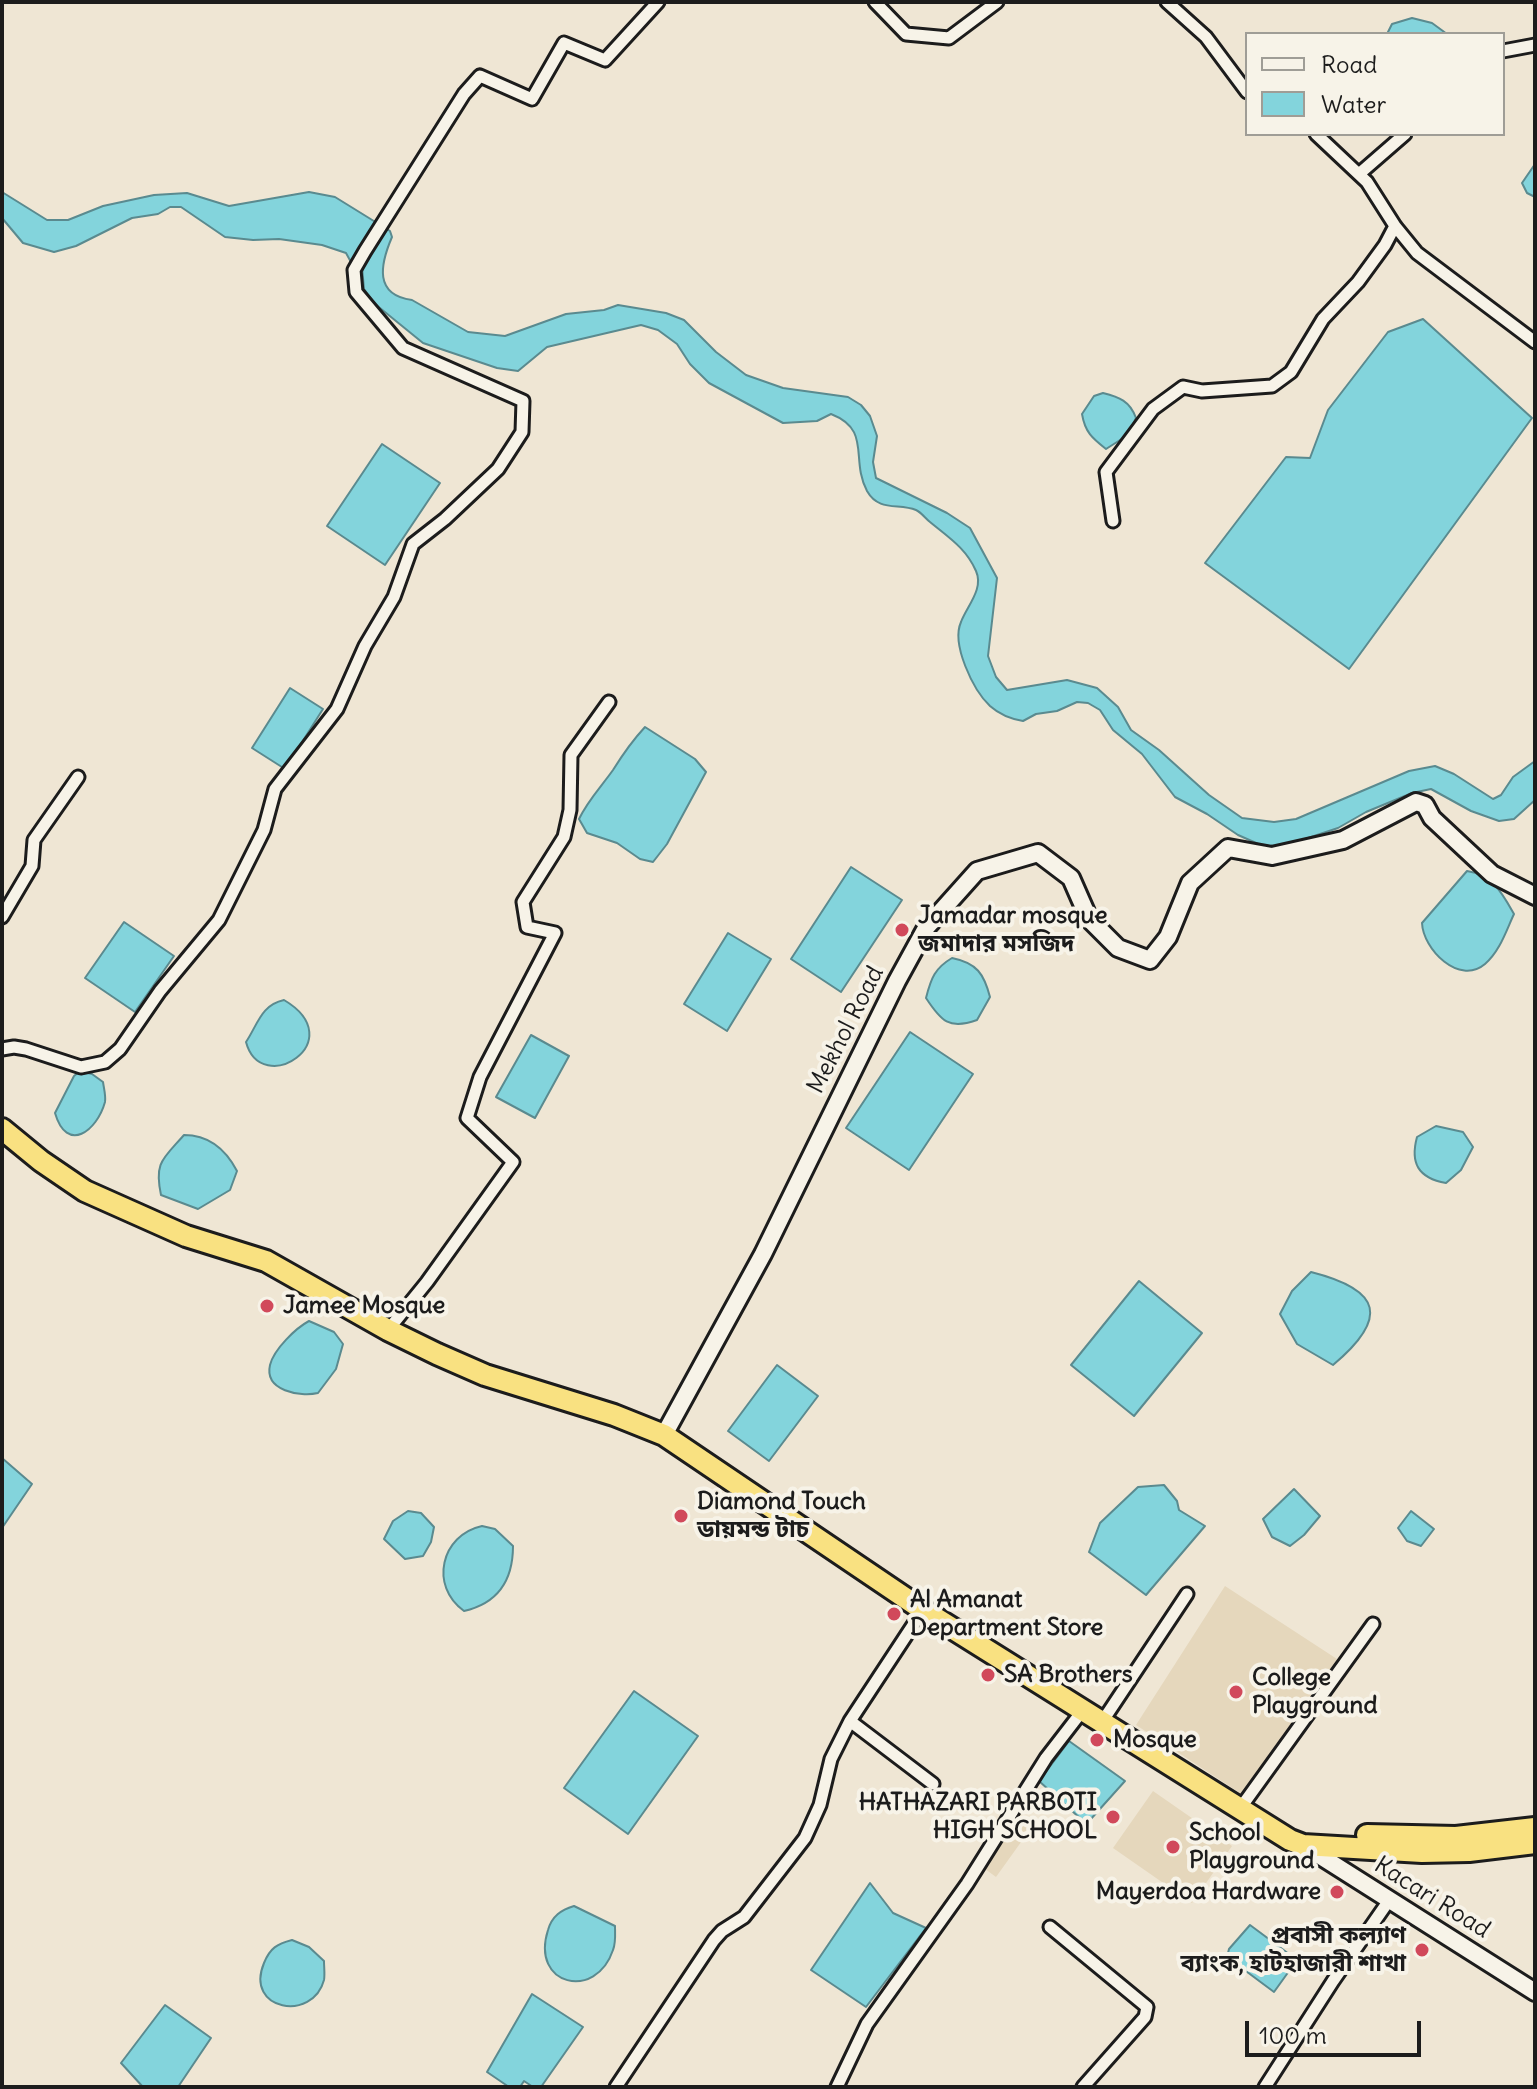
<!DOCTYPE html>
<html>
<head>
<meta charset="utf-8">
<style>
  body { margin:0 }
  #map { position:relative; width:1537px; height:2089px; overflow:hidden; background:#efe6d4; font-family:Delius,sans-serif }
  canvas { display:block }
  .frame { position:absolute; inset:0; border:4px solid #1c1c1c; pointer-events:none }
  .legend { position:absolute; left:1245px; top:32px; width:260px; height:104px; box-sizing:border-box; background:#f7f3e8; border:2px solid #9f9d96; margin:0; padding:10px 14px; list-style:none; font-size:24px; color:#1c1c1c }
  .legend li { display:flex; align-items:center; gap:16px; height:40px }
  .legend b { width:40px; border:2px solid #9f9d96 }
  .scale { position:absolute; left:1245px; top:2021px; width:176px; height:36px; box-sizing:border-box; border:4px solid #1c1c1c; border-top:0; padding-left:10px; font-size:24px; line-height:28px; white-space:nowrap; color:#1c1c1c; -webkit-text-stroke:6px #f7f3e8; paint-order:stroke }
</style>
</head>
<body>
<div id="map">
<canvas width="1537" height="2089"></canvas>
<div class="frame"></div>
<ul class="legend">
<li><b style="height:10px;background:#f7f3e8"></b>Road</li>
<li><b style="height:22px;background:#83d4dc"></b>Water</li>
</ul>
<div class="scale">100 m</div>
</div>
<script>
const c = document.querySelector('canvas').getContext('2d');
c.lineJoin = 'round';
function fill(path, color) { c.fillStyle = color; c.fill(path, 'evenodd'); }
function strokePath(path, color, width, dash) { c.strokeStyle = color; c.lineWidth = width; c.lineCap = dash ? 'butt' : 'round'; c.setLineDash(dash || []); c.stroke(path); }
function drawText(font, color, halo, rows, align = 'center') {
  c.font = font + ' Delius,"Noto Sans Bengali",sans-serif'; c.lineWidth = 8; c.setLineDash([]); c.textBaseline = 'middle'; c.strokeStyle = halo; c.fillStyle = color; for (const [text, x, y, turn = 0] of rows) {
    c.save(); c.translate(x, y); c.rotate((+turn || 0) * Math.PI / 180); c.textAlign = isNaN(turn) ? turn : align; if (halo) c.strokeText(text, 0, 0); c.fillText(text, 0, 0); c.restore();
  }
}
fill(new Path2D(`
  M1225 1586 1337 1659 1246 1797 1136 1725Z
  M1153 1791 1232 1846 1192 1903 1113 1848Z
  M1019 1814 1034 1824 996 1877 981 1866Z`), '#e5d7bc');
const water = new Path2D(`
  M1412 18 1432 23 1447 34H1387L1392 24Z
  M1535 164V197L1527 193 1522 183Z
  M2 192 47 220H68L103 206 154 195 187 193 229 206 309 192 335 197 390 231 392 237C380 265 374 295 412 300L468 332 505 336 566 314 604 310 618 305 666 313 684 320 716 352 746 375 783 388 848 397 861 405 870 416 877 436 873 462 876 478 947 513 970 528 997 578 988 656 996 677 1007 690 1067 680 1097 688 1118 707 1131 730 1159 750 1209 795 1242 818 1274 822 1296 819 1409 771 1435 766 1454 774 1493 799 1501 795 1513 777 1535 761V800L1514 819 1499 821 1471 811 1431 789 1412 793 1366 812 1338 828 1272 850 1238 835 1207 814 1175 797 1142 754 1113 730 1100 710 1088 703 1077 702 1057 711 1036 714 1023 721C1011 719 999 714 990 706 973 690 951 644 961 622 967 606 984 589 976 571 966 548 948 537 930 522 926 519 921 512 916 510 898 503 879 512 867 491 850 459 872 430 831 414L817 421 783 423 709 383 690 364 677 344 658 330 641 325 547 347 518 371 497 368 423 343 375 304 364 289 362 267 352 264 346 253 322 245 279 239 253 240 225 237 181 207H170L158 214 132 218 76 246 54 252 23 243 2 218Z
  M1423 319 1532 418 1349 669 1205 563 1286 457 1310 458 1328 410 1388 332Z
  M1103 393C1119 397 1130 401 1136 418L1128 435 1106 449C1092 438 1085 432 1082 414L1094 396Z
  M382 444 440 483 385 565 327 526Z
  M290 688 323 709 285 769 252 748Z
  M645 727 695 759 706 772 667 844 653 862 640 859 617 843 587 833 579 819C588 800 601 787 613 770 623 754 632 741 645 727Z
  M851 867 902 900 841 992 791 959Z
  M1467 871C1493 875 1502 893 1514 914 1506 931 1500 951 1485 964 1459 986 1423 949 1422 923Z
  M124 922 174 956 135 1012 85 978Z
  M728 933 771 959 727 1031 684 1004Z
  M952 958C977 963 984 974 990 997L977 1020C949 1030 941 1021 926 998 931 978 935 968 952 958Z
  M284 1000C353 1041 261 1099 246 1042 258 1024 261 1005 284 1000Z
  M910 1032 973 1074 909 1170 846 1128Z
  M531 1035 569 1056 535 1118 496 1097Z
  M80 1071 92 1074 103 1082C104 1089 106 1096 105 1102 97 1131 67 1154 55 1113L74 1076Z
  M1436 1126 1463 1132 1473 1147 1461 1170 1446 1183C1418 1178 1410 1163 1417 1137Z
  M184 1135C209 1135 226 1150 237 1171L230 1190 198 1209 161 1195C154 1162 163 1159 184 1135Z
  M1311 1272C1382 1290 1389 1318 1333 1365L1297 1344 1280 1314 1292 1291Z
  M1139 1281 1202 1333 1134 1416 1071 1365Z
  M309 1321 334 1332 343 1344 336 1369 318 1393C300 1397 264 1391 270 1365 274 1349 296 1328 309 1321Z
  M777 1365 818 1396 769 1461 728 1431Z
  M2 1458 32 1484 2 1528Z
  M1164 1485 1177 1501 1179 1510 1205 1526 1146 1595 1089 1552 1100 1523 1138 1487Z
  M1294 1489 1320 1516 1304 1535 1290 1546 1272 1537 1263 1519Z
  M408 1511 421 1513 434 1527 431 1542 423 1556 405 1559 384 1539 393 1521Z
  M1411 1511 1434 1529 1421 1546 1407 1541 1398 1528Z
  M482 1526 495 1529 513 1546C513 1580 499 1603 464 1611 429 1586 441 1535 482 1526Z
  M634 1691 698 1736 628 1834 564 1788Z
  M1069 1741 1125 1781 1090 1820H1082L1039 1781Z
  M870 1883 893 1913 926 1928 866 2007 811 1970Z
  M574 1906 615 1926C615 1933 616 1943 613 1950 596 2001 530 1986 548 1930 552 1916 561 1910 574 1906Z
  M1250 1925 1297 1960 1274 1992 1227 1957 1229 1949Z
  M292 1940 309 1947 324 1961C324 1967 325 1975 324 1980 313 2022 244 2011 264 1963 270 1948 277 1944 292 1940Z
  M532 1994 583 2027 541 2087H533L524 2081 520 2087H509L487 2072Z
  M165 2005 211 2038 178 2087H143L121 2063Z`);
fill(water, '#83d4dc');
strokePath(water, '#5a8a8f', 2);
const street = new Path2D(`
  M875 2 906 34 949 38 997 2
  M1167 2 1206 37 1247 92
  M1503 51 1535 45
  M1316 134 1367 182 1395 226 1417 253 1535 342
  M1359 174 1405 134
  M1113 521 1106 472 1153 409 1183 387 1202 391 1272 386 1291 372 1323 319 1358 282 1385 245 1395 226
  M2 917 32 866 34 840 78 777
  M2 1049 14 1047 26 1049 81 1067 105 1062 120 1049 160 991 219 920 264 830 275 789 337 709 365 646 394 597 413 544 445 519 498 469 522 432 523 401 403 348 356 292 354 270 365 251 464 94 480 76 532 99 564 43 605 60 658 2
  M388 1330 427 1282 513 1162 467 1118 480 1077 555 933 527 927 523 902 564 837 570 810 571 755 609 702
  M850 1721 933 1784
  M1102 1722 1187 1594
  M1239 1810 1373 1624
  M1050 1927 1147 2007 1145 2017 1083 2087
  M616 2087 714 1940 722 1931 744 1917 805 1838 820 1805 831 1759 850 1721 923 1610
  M837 2087 867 2024 967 1884 1046 1758 1083 1710
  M1265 2087 1333 1981 1390 1899`);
const secondary = new Path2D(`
  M664 1435 763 1254 897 981 926 928 977 871 1038 853 1071 878 1089 919 1118 948 1150 960 1168 937 1190 883 1228 848 1272 856 1343 840 1416 802 1425 805 1432 818 1492 874 1535 896
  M1303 1845 1535 1992`);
const highway = new Path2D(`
  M2 1129 41 1161 85 1191 186 1236 266 1261 388 1330 437 1354 485 1375 614 1415 664 1435 923 1610 1290 1840 1303 1845 1422 1852 1469 1851 1535 1843
  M1367 1835 1456 1837 1535 1828`);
strokePath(street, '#1c1c1c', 17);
strokePath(secondary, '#1c1c1c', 22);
strokePath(highway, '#1c1c1c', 26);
strokePath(street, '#f7f3e8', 11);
strokePath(secondary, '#f7f3e8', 16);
strokePath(highway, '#f9e181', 20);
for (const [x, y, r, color] of [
  [902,930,8,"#d1495b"],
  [267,1306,8,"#d1495b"],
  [681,1516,8,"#d1495b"],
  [894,1614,8,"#d1495b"],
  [988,1675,8,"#d1495b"],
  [1236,1692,8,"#d1495b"],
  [1097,1740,8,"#d1495b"],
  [1113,1817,8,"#d1495b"],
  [1173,1847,8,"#d1495b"],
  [1337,1892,8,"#d1495b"],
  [1422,1950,8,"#d1495b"]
]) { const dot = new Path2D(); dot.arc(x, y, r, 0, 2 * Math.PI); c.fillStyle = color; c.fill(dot); strokePath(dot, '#f7f3e8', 3); }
drawText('bold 24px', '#1c1c1c', '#f7f3e8', [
  ["Jamadar mosque",918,916],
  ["জমাদার মসজিদ",918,944],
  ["Jamee Mosque",283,1306],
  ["Diamond Touch",697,1502],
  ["ডায়মন্ড টাচ",697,1530],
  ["Al Amanat",910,1600],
  ["Department Store",910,1628],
  ["SA Brothers",1004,1675],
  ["College",1252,1678],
  ["Playground",1252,1706],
  ["Mosque",1113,1740],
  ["HATHAZARI PARBOTI",1097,1803,"right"],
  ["HIGH SCHOOL",1097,1831,"right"],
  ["School",1189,1833],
  ["Playground",1189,1861],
  ["Mayerdoa Hardware",1321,1892,"right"],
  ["প্রবাসী কল্যাণ",1406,1936,"right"],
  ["ব্যাংক, হাটহাজারী শাখা",1406,1964,"right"]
], 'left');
drawText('24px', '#1c1c1c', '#f7f3e8', [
  ["Mekhol Road",846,1030,-63],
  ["Kacari Road",1432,1898,32]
]);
</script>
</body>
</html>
